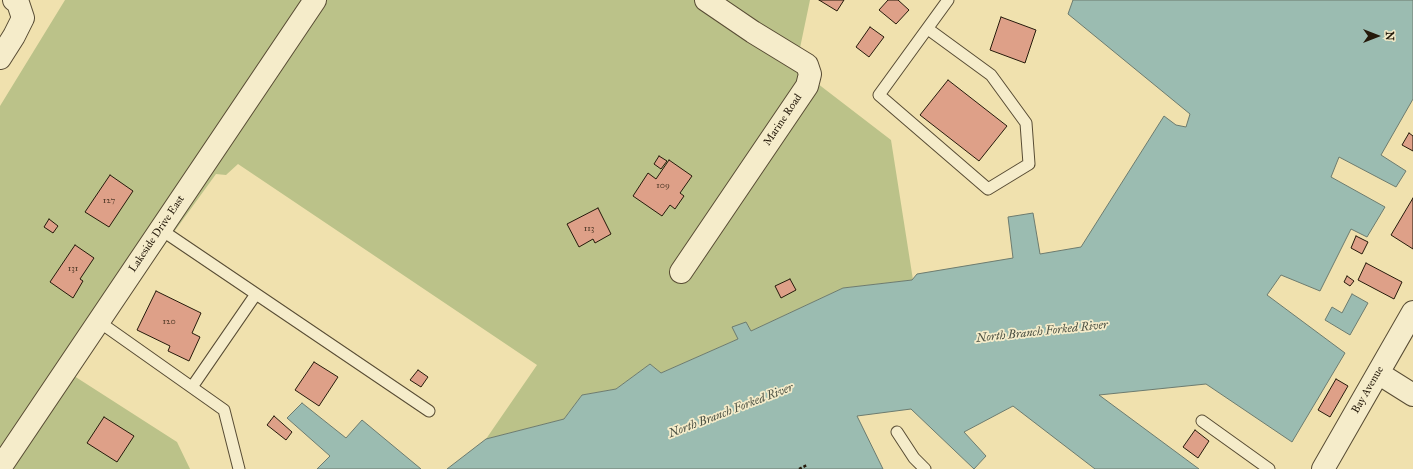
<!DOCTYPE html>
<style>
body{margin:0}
#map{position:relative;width:1413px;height:469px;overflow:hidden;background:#f0e1ae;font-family:"IM FELL Great Primer",serif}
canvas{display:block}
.north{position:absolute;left:1357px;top:16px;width:40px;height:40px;-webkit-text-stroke:3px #f5ecca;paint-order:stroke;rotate:90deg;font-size:11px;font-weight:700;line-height:16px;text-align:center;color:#251a0b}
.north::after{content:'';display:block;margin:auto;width:14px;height:18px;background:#251a0b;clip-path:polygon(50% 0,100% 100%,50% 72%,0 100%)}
</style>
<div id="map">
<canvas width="1413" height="469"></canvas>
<div class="north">N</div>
</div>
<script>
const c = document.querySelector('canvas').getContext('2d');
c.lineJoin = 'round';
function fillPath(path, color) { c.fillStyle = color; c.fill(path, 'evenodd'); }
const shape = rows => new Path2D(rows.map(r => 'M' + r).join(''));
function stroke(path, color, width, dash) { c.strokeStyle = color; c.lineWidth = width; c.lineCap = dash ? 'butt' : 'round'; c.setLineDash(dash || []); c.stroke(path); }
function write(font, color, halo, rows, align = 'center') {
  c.font = font + ' "IM FELL Great Primer",serif'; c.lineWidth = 3.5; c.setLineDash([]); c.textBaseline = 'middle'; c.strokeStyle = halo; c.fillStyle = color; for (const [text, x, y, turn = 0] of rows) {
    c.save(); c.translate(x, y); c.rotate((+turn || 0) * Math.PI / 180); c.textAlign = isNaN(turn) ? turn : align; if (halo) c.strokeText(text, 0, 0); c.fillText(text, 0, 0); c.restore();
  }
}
fillPath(shape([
 [65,0,810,0,796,67,891,140,913,280,843,288,751,331,746,322,738,339,661,373,650,364,616,389,582,395,564,419,486,439,537,365,238,164,226,175,216,174,71,374,177,442,190,469,0,469,0,106]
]), '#bbc289');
const water = shape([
 [1073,0,1413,0,1413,99,1381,155,1406,171,1396,187,1339,157,1331,177,1385,207,1367,237,1351,229,1320,291,1281,275,1267,295,1345,353,1292,442,1206,384,1099,395,1199,469,1095,469,1013,406,964,432,986,456,974,469,911,409,857,416,883,469,447,469,486,439,564,419,582,395,616,389,650,364,661,373,738,339,732,327,746,322,751,331,843,288,912,280,917,274,1013,258,1008,217,1033,213,1040,254,1081,247,1164,116,1176,125,1186,127,1190,114,1068,14,1073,0],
 [1352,294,1368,303,1350,335,1325,320,1332,307,1342,313,1352,294],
 [302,403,346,438,362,420,421,469,317,469,330,456,287,418,302,403]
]);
fillPath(water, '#9bbcb1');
stroke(water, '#6c7b6f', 1);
const building = shape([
 [819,0,844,0,837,11,819,0],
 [888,0,898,0,909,10,896,24,879,10,888,0],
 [1001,17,1036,30,1025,63,990,50,1001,17],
 [870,27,884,37,869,57,856,47,870,27],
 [948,80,1007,126,979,161,920,115,948,80],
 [1409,133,1413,136,1413,151,1402,145,1409,133],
 [659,156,667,161,661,169,654,164,659,156],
 [669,160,692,176,680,193,684,196,675,209,670,205,662,216,633,196,648,173,656,179,669,160],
 [110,175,133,191,109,227,85,212,110,175],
 [1413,198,1413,249,1391,235,1413,198],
 [598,208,611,234,595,243,593,239,579,247,567,224,598,208],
 [49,219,58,226,53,233,44,227,49,219],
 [1356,236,1368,242,1362,254,1351,248,1356,236],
 [75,245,94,258,80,279,83,281,73,298,50,282,75,245],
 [1366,263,1402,282,1394,299,1358,280,1366,263],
 [1347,276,1354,281,1350,286,1344,282,1347,276],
 [790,279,796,290,781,298,775,286,790,279],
 [156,291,201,313,192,333,200,337,189,361,168,351,170,346,137,330,156,291],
 [314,362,338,377,319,406,295,390,314,362],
 [418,370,428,377,421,387,410,380,418,370],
 [1336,379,1348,386,1330,417,1318,410,1336,379],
 [274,416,292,432,286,440,267,425,274,416],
 [104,417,134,436,117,462,87,443,104,417],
 [1195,430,1209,441,1198,458,1183,447,1195,430]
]);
fillPath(building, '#dea088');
stroke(building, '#251a0b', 1);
const lane = shape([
 [928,29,991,75,1026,123,1029,164,988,189,879,95,948,0],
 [160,229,429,411],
 [98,321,224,410,239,469],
 [192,387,256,294],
 [1202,421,1269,469],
 [897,432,914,458,925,469]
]);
const street = shape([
 [0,58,14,36,23,18,18,3,14,0],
 [681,272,807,86,810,74,807,65,753,32,706,0],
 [1378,373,1413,395],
 [0,468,315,0],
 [1323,469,1413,312]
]);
stroke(lane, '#584c34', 13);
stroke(street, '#584c34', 24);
stroke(shape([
 [799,469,807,465]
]), '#251a0b', 2.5, [3, 2]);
stroke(lane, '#f5ecca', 11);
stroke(street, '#f5ecca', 22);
write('9px', '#533c2a', null, [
 ["109",663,186],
 ["127",109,201],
 ["113",589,229],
 ["131",73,269],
 ["120",169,322]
]);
write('11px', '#251a0b', '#f5ecca', [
 ["Marine Road",783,120,-56],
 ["Lakeside Drive East",157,234,-56],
 ["Bay Avenue",1368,390,-60]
]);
write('italic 12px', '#4e5345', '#f5ecca', [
 ["North Branch Forked River",1042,332,-6],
 ["North Branch Forked River",731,411,-21]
]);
</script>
